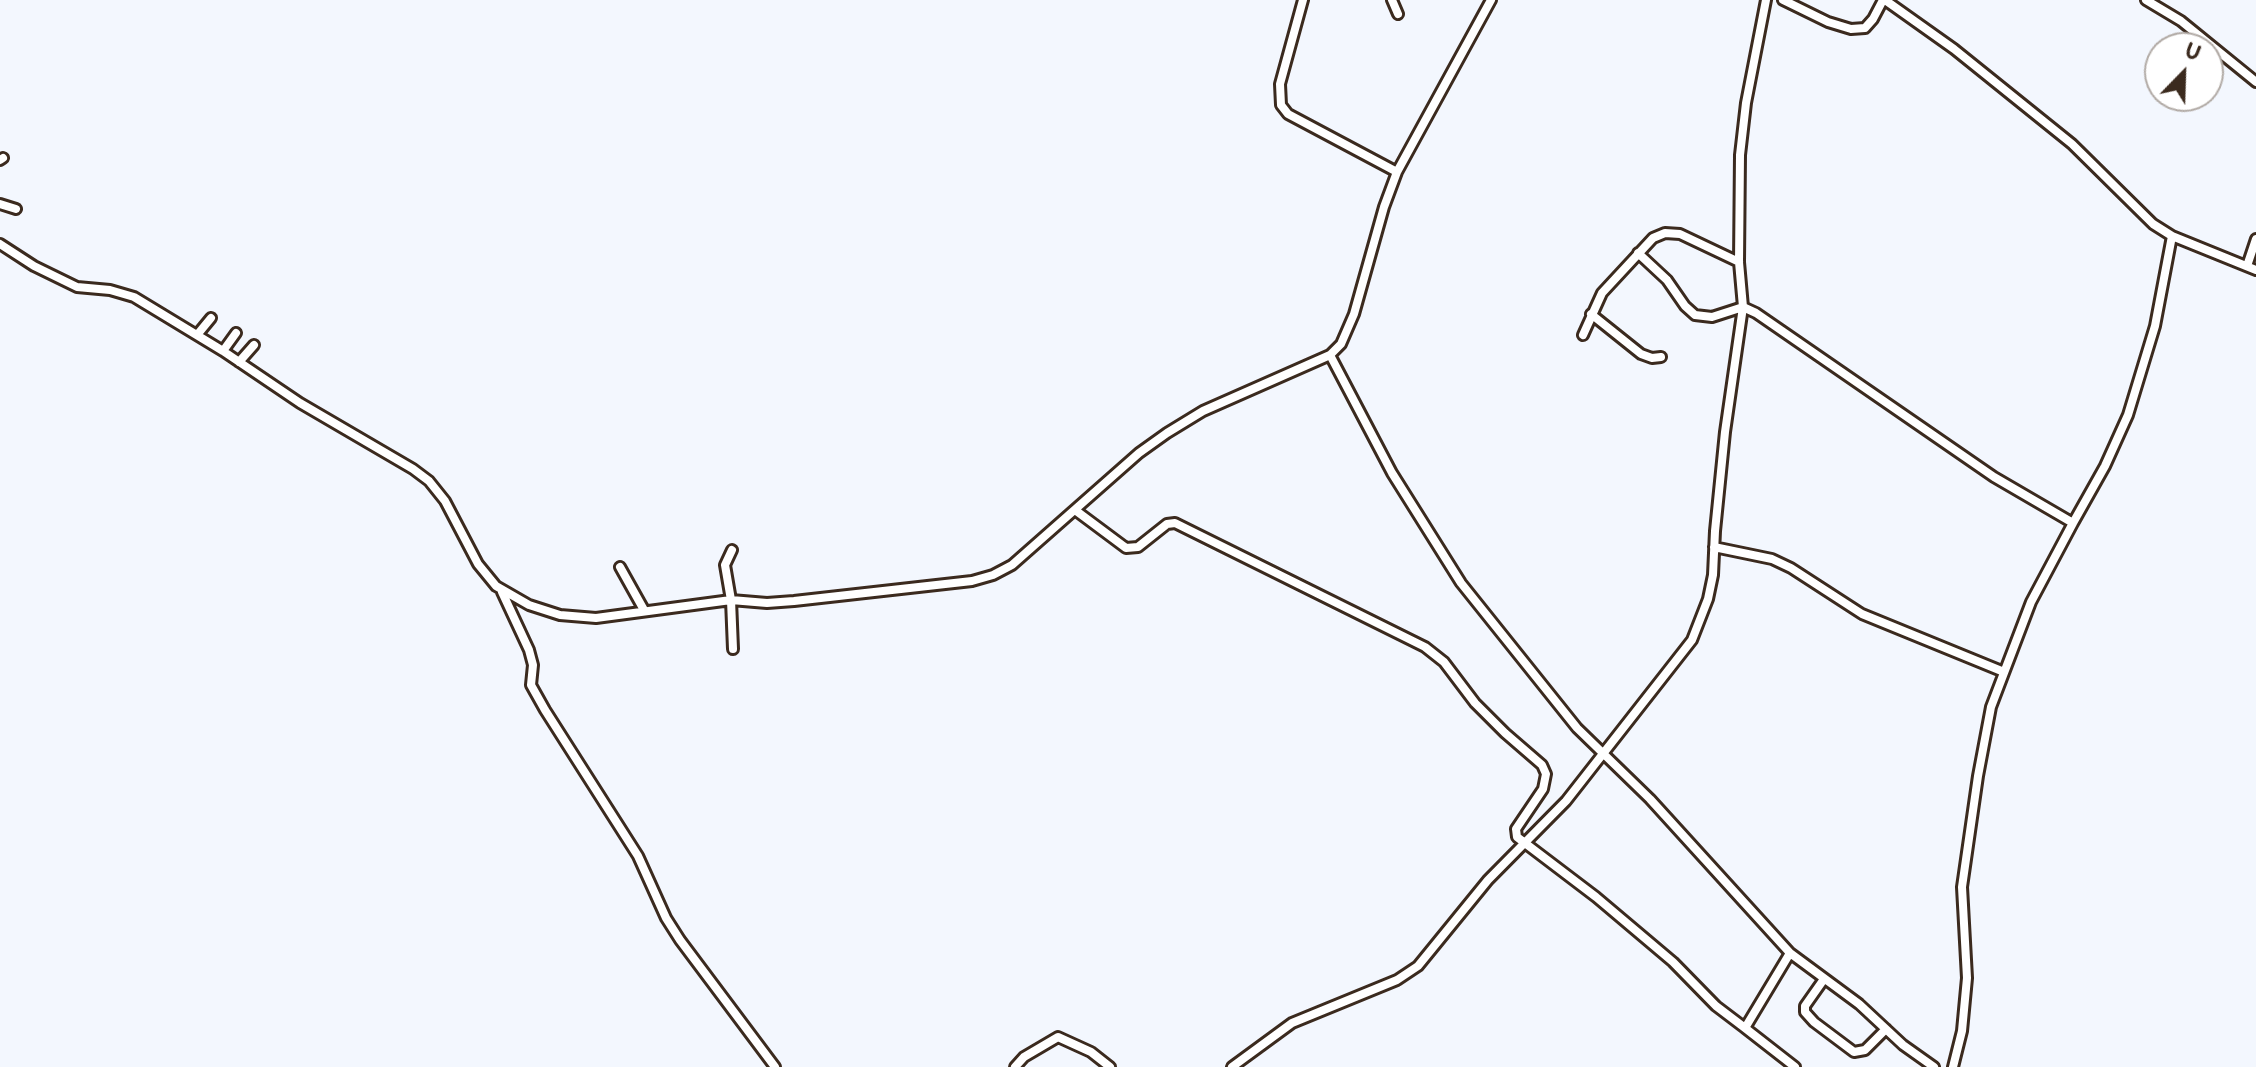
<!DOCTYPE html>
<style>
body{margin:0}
#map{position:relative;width:2256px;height:1067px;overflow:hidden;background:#f3f7fe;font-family:Itim,sans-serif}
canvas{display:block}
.north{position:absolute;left:2144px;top:32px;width:80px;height:80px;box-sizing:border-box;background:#fff;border:2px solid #b1aaa5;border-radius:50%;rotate:23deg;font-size:22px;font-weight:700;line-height:32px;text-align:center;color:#3b2a1e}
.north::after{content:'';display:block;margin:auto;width:28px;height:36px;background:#3b2a1e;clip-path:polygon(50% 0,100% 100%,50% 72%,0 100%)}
</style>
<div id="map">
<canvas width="2256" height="1067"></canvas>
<div class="north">U</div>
</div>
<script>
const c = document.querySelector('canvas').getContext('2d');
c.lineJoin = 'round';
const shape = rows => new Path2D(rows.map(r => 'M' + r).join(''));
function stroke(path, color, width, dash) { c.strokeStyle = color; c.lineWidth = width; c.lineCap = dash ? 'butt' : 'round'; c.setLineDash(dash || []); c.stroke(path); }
const minor = shape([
 [1303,0,1280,84,1281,105,1288,114,1397,172],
 [1392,0,1398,14],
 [1783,0,1828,22,1851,29,1865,28,1873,19,1883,0],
 [1885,0,1954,49,2072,144,2153,224,2172,236,2256,270],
 [2146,0,2181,21,2256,82],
 [0,160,3,158],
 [0,204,16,209],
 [0,244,34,266,77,287,110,290,134,297,223,351,300,403,413,469,429,481,445,501,478,564,496,586,529,605,560,615,596,618,731,600,767,603,794,601,972,581,993,575,1012,565,1139,453,1167,433,1203,411,1330,355,1341,344,1354,314,1384,207,1397,172,1491,0],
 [1638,253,1667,280,1685,306,1695,315,1712,317,1743,307,1756,313,1994,477,2073,523,2031,602,1991,707,1978,776,1962,887,1967,978,1962,1031,1953,1067],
 [2247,266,2256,239],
 [1591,314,1641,354,1652,358,1661,357],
 [197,335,211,318],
 [1583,335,1602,293,1653,238,1665,233,1680,234,1739,262],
 [223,351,236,333],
 [1330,355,1392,473,1461,583,1577,728,1650,799,1790,953,1859,1004,1903,1045,1934,1067],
 [239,362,254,345],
 [1075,510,1126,548,1138,547,1167,524,1175,523,1425,647,1444,662,1475,703,1505,733,1542,765,1546,774,1543,789,1516,829,1517,837,1596,897,1673,962,1716,1006,1745,1028],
 [2073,523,2105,466,2128,415,2155,326,2172,236],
 [1714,547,1772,559,1791,568,1862,614,2004,672],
 [732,550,725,565,731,600,733,649],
 [620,567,644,610],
 [502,592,529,650,533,665,531,685,545,710,638,856,666,918,680,940,775,1067],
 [1790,953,1745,1028,1795,1067],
 [1824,979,1805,1006,1805,1012,1814,1022,1854,1052,1865,1050,1886,1029],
 [1015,1067,1024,1057,1058,1037,1091,1052,1110,1067],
 [1232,1067,1292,1023,1397,980,1418,966,1488,880,1566,801,1692,640,1708,599,1713,575,1715,531,1725,432,1743,307,1739,262,1740,155,1746,103,1766,0]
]);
stroke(minor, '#3b2a1e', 14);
stroke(minor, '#fff', 8);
</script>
